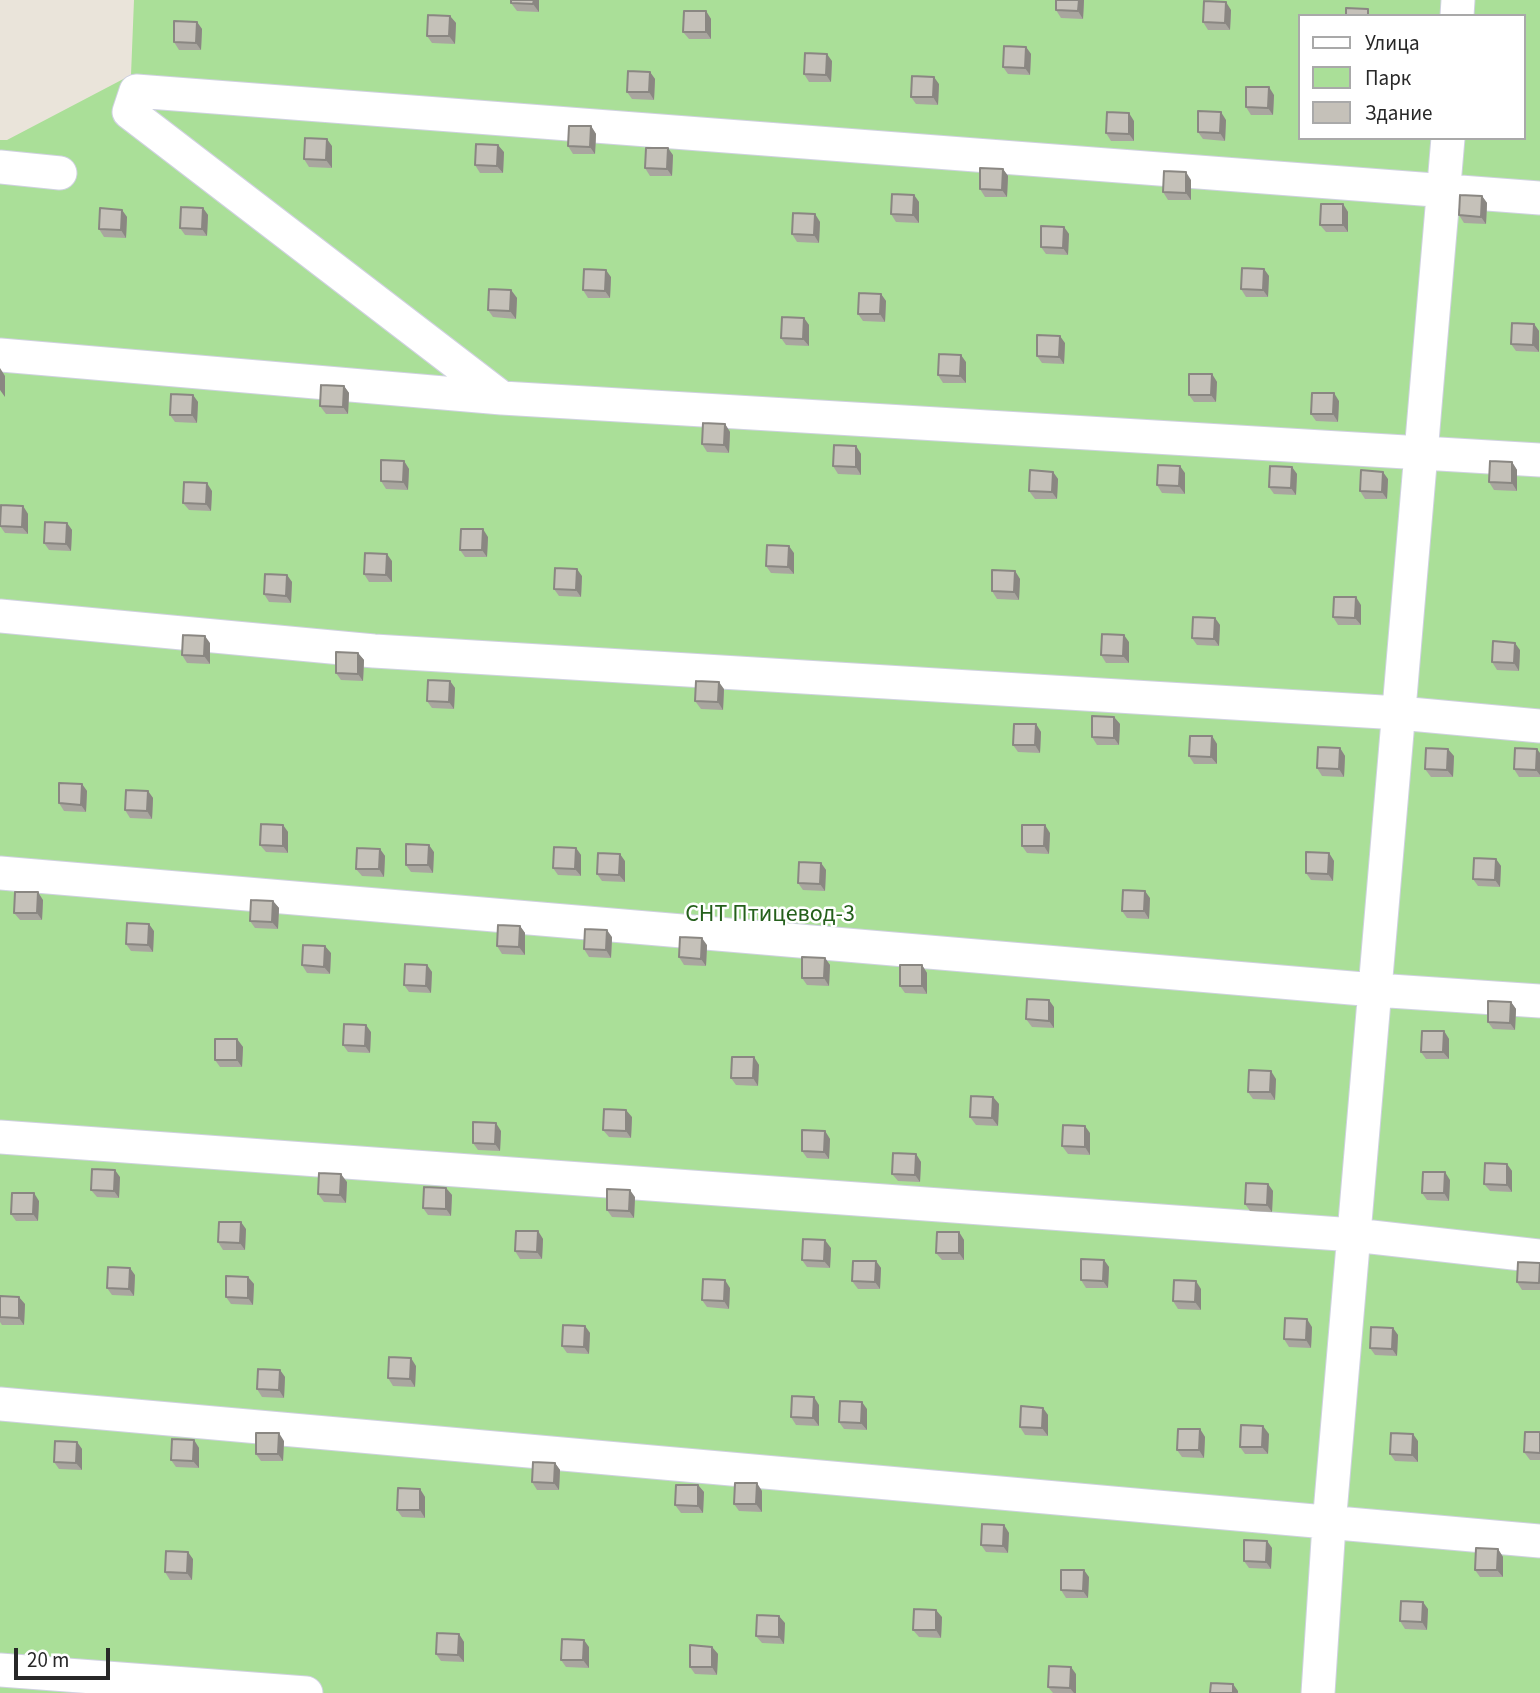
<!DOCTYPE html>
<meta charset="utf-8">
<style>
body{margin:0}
#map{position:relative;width:1540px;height:1693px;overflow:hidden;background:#eae4da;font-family:"Source Sans 3",sans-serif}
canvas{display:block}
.legend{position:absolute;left:1298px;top:14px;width:228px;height:126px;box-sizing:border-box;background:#fff;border:2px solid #a9a9a9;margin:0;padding:9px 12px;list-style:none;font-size:21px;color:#282828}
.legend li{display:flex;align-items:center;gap:14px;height:35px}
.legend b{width:35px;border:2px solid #a9a9a9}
.scale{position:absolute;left:14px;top:1648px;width:96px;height:32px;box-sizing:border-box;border:4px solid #282828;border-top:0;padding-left:9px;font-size:21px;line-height:24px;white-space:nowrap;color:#282828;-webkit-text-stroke:5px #fff;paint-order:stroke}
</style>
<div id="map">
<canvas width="1540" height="1693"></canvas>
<ul class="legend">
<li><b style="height:9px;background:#fff"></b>Улица</li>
<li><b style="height:19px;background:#aadf98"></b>Парк</li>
<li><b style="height:19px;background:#c5c1b9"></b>Здание</li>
</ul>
<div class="scale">20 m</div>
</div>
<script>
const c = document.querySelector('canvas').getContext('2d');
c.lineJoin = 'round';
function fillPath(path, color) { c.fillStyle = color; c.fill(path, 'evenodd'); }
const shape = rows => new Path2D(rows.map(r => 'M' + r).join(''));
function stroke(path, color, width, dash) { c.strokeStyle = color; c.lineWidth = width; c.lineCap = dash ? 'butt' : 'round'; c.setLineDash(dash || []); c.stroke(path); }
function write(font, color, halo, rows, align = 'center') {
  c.font = font + ' "Source Sans 3",sans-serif'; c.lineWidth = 5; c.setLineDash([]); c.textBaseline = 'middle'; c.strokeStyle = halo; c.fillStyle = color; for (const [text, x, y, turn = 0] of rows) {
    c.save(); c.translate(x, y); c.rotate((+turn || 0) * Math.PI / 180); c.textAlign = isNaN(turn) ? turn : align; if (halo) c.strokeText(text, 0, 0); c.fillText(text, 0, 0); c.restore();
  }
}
fillPath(shape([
 [134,0,1540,0,1540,1693,0,1693,0,140,7,140,131,75],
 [1300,16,1524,16,1524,138,1300,138]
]), '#aadf98');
const minor = shape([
 [1457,16,1458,0],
 [0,167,60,173],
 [0,355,502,398,1540,460],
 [502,398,129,112,136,91,1540,198],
 [0,616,374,651,1399,713,1540,726],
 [0,873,1375,990,1540,1001],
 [0,1137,1354,1235,1540,1256],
 [0,1404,1540,1541],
 [0,1670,306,1693],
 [1318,1693,1329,1525,1448,138]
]);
stroke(minor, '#cfd1e0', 35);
stroke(minor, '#fff', 33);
fillPath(shape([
 [539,0,539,12,517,11,511,3],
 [1084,0,1083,19,1061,18,1056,10],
 [1231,10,1230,30,1208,30,1203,22],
 [706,11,711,19,711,39,689,39,683,32],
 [450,16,456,23,455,44,432,43,427,36],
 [197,22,202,29,201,50,179,50,174,42],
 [1026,47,1031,54,1030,75,1008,74,1003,67],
 [832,61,831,82,809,82,804,74],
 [650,72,655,79,654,100,632,99,627,92],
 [939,84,938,105,916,104,911,97],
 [1274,95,1273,115,1251,115,1246,107],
 [1226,120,1225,141,1203,139,1198,132],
 [1134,121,1134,141,1111,141,1106,133],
 [591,126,596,134,595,154,573,154,568,146],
 [332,146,332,168,309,167,304,159],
 [504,152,503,173,480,173,475,165],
 [673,155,672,176,650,176,645,168],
 [1003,169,1008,176,1007,197,985,197,980,189],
 [1191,180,1191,200,1168,200,1163,192],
 [914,195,919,202,919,223,896,222,891,214],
 [1482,196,1487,203,1486,224,1464,223,1459,215],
 [1343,204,1348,212,1348,232,1326,232,1320,225],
 [203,208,208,215,207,236,185,235,180,228],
 [122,210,127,217,126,238,104,237,99,229],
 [815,214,820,222,819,243,797,242,792,234],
 [1064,227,1069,234,1068,255,1046,254,1041,247],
 [1264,269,1269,276,1268,297,1246,297,1241,289],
 [611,277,610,298,588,298,583,290],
 [511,290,517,298,516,319,493,317,488,310],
 [881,294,886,301,885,322,863,321,858,314],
 [804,318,809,325,809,346,786,345,781,338],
 [1534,324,1539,331,1539,352,1516,351,1511,344],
 [1065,343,1064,364,1042,363,1037,356],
 [966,362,966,383,943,383,938,375],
 [1212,374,1217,382,1216,402,1194,402,1189,395],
 [344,386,349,393,348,414,326,414,320,406],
 [193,395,198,402,197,423,175,422,170,415],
 [1339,401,1338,422,1316,421,1311,414],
 [725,424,730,432,729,453,707,452,702,444],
 [856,446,861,454,861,475,838,474,833,466],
 [404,461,409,469,408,490,386,489,381,481],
 [1512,462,1517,470,1517,491,1494,490,1489,482],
 [1292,467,1297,474,1296,495,1274,494,1269,487],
 [1053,472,1058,479,1057,499,1035,499,1029,491],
 [1185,473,1185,494,1162,493,1157,485],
 [1388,479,1387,499,1365,499,1360,491],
 [212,491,211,511,189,510,183,503],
 [23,506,28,514,28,534,5,533,0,526],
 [67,523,72,530,71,551,49,550,44,543],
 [488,537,487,557,465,557,460,550],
 [794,553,794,574,771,573,766,566],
 [392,561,392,582,369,582,364,574],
 [1015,571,1020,579,1019,600,997,599,992,591],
 [287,575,292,582,291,603,269,602,264,594],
 [582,576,581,597,559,596,554,589],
 [1361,605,1361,625,1338,625,1333,617],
 [1215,618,1220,625,1219,646,1197,645,1192,638],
 [1129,642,1129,663,1106,663,1101,655],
 [210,643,210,664,187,663,182,655],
 [1520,650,1519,671,1497,670,1492,662],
 [358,653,364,660,363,681,341,680,336,673],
 [450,681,455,688,454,709,432,708,427,701],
 [724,689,723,710,701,709,695,701],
 [1114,717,1120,724,1119,745,1097,745,1092,737],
 [1036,724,1041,732,1040,753,1018,752,1013,745],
 [1212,736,1217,744,1217,764,1194,764,1189,756],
 [1340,748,1345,756,1344,777,1322,776,1317,768],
 [1540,753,1540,777,1519,777,1514,769],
 [1454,756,1453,777,1431,777,1425,769],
 [82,784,87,791,86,812,64,811,59,803],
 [148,791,153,798,152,819,130,818,125,810],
 [283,825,288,832,288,853,266,852,260,845],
 [1050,833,1049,854,1027,853,1022,846],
 [576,848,581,855,581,876,558,875,553,868],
 [380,849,385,856,384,877,362,876,356,869],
 [434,852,433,873,411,872,406,865],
 [1329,853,1334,861,1333,881,1311,880,1306,873],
 [1496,859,1501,866,1500,887,1478,886,1473,879],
 [625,861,625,882,602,881,597,874],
 [821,863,826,870,825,891,803,890,798,883],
 [1150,898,1149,919,1127,918,1122,911],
 [43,900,42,920,20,920,14,913],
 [273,901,279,908,278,929,255,928,250,921],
 [520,926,525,933,525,955,502,954,497,946],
 [154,931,153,952,131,951,126,944],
 [612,937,611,958,589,957,584,949],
 [707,945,706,966,684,965,679,957],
 [331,953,330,974,307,973,302,965],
 [825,958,830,965,829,986,807,985,802,978],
 [427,965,432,972,431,993,409,992,404,985],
 [922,965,927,973,927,994,905,993,900,986],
 [1511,1002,1516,1009,1515,1030,1493,1029,1488,1022],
 [1054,1007,1054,1028,1032,1027,1026,1019],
 [1444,1031,1449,1039,1449,1059,1426,1059,1421,1052],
 [371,1032,370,1053,348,1052,343,1045],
 [237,1039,243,1047,242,1067,220,1067,215,1060],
 [754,1057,759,1065,758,1086,736,1085,731,1078],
 [1276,1079,1275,1100,1253,1099,1248,1092],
 [993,1097,999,1104,998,1126,976,1125,970,1117],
 [632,1117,631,1138,609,1137,603,1130],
 [501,1131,500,1151,478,1150,473,1143],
 [825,1131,830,1139,829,1159,807,1158,802,1151],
 [1090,1133,1090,1155,1068,1154,1062,1146],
 [916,1154,921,1162,920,1182,898,1181,892,1174],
 [1507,1164,1512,1171,1512,1192,1490,1191,1484,1184],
 [120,1177,119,1198,97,1197,91,1190],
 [1450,1180,1449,1201,1427,1200,1422,1193],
 [347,1182,346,1203,324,1202,318,1194],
 [1268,1184,1273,1191,1272,1212,1250,1211,1245,1204],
 [446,1188,452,1195,451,1216,428,1215,423,1208],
 [635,1197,634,1218,612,1217,607,1210],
 [39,1201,38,1221,16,1221,11,1214],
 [246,1229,245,1250,223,1250,218,1242],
 [538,1231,543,1239,542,1259,520,1259,515,1251],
 [959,1232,964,1240,964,1260,942,1260,936,1253],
 [831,1248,830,1268,807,1267,802,1260],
 [1104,1260,1109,1267,1108,1288,1086,1288,1081,1280],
 [876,1261,881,1268,880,1289,858,1289,852,1281],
 [1540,1266,1540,1290,1522,1290,1517,1282],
 [135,1275,134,1296,112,1295,107,1288],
 [248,1277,254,1284,253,1305,231,1304,226,1297],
 [730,1288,729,1309,707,1307,702,1300],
 [1201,1289,1201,1310,1178,1309,1173,1301],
 [0,1296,25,1304,24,1325,2,1325,0,1322],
 [585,1326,590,1333,589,1354,567,1353,562,1346],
 [1312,1327,1311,1348,1289,1347,1284,1339],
 [1393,1328,1398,1335,1397,1356,1375,1355,1370,1348],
 [416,1366,415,1387,393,1386,388,1378],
 [280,1370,285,1377,284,1398,262,1397,257,1389],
 [819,1405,819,1426,796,1425,791,1417],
 [1043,1408,1048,1415,1048,1436,1025,1435,1020,1427],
 [867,1409,867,1430,844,1429,839,1422],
 [1200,1429,1205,1437,1204,1458,1182,1457,1177,1450],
 [1540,1432,1540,1460,1530,1460,1524,1452],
 [1269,1434,1268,1454,1245,1454,1240,1447],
 [194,1440,199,1448,199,1468,176,1467,171,1460],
 [284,1441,283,1461,261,1461,256,1454],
 [1418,1441,1418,1462,1395,1461,1390,1454],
 [77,1442,82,1449,82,1470,59,1469,54,1462],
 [555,1463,560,1470,559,1490,537,1490,532,1482],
 [698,1485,704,1492,703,1513,681,1513,675,1505],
 [420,1489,425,1497,425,1518,402,1517,397,1510],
 [762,1491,762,1512,739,1511,734,1504],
 [1004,1525,1009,1533,1008,1553,986,1552,981,1545],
 [1267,1541,1272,1548,1271,1569,1249,1568,1244,1561],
 [1498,1549,1503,1557,1503,1577,1480,1577,1475,1570],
 [193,1559,192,1580,170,1580,165,1572],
 [1089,1577,1088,1598,1066,1598,1061,1590],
 [1428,1609,1427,1630,1405,1629,1400,1621],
 [942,1617,941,1638,919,1637,913,1630],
 [785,1623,784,1644,762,1643,756,1636],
 [459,1634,464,1642,464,1662,441,1661,436,1654],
 [589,1647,589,1668,566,1667,561,1660],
 [712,1647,718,1654,717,1675,695,1674,690,1667],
 [1076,1674,1076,1693,1053,1693,1048,1687]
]), '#a9a69f');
fillPath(shape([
 [534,0,539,0,539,12,533,4],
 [1079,0,1084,0,1083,19,1078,11],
 [1226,2,1231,10,1230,30,1225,23],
 [706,11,711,19,711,39,706,32],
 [450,16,456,23,455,44,449,36],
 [197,22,202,29,201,50,196,43],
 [1026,47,1031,54,1030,75,1025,68],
 [827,54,832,61,831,82,826,75],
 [650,72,655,79,654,100,649,92],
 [934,77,939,84,938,105,933,97],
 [1269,87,1274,95,1273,115,1268,108],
 [1221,112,1226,120,1225,141,1220,133],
 [1129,113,1134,121,1134,141,1129,134],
 [591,126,596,134,595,154,590,147],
 [327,139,332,146,332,168,326,160],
 [498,145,504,152,503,173,497,166],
 [668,148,673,155,672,176,667,169],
 [1003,169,1008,176,1007,197,1002,190],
 [1186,172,1191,180,1191,200,1186,193],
 [914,195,919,202,919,223,913,215],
 [1482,196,1487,203,1486,224,1481,217],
 [1343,204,1348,212,1348,232,1343,225],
 [203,208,208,215,207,236,202,229],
 [122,210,127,217,126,238,121,230],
 [815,214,820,222,819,243,814,235],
 [1064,227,1069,234,1068,255,1063,248],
 [1264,269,1269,276,1268,297,1263,290],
 [606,270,611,277,610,298,605,291],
 [511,290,517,298,516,319,510,311],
 [881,294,886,301,885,322,880,314],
 [804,318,809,325,809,346,803,339],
 [1534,324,1539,331,1539,352,1533,345],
 [1060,336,1065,343,1064,364,1059,357],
 [961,355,966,362,966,383,960,376],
 [0,368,5,376,5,397,0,390],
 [1212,374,1217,382,1216,402,1211,395],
 [344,386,349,393,348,414,343,407],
 [1334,393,1339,401,1338,422,1333,414],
 [193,395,198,402,197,423,192,415],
 [725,424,730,432,729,453,724,445],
 [856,446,861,454,861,475,856,467],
 [404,461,409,469,408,490,403,482],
 [1512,462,1517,470,1517,491,1512,483],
 [1180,466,1185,473,1185,494,1179,486],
 [1292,467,1297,474,1296,495,1291,488],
 [1053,472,1058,479,1057,499,1052,492],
 [1383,472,1388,479,1387,499,1382,492],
 [207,483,212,491,211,511,206,504],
 [23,506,28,514,28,534,22,527],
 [67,523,72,530,71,551,66,544],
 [483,529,488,537,487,557,482,550],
 [789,546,794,553,794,574,788,567],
 [387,554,392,561,392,582,386,575],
 [577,569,582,576,581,597,576,590],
 [1015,571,1020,579,1019,600,1014,592],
 [287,575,292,582,291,603,286,596],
 [1356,597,1361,605,1361,625,1355,618],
 [1215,618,1220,625,1219,646,1214,639],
 [1124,635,1129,642,1129,663,1123,656],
 [205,636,210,643,210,664,204,656],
 [1515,643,1520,650,1519,671,1514,663],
 [358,653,364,660,363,681,358,674],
 [450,681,455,688,454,709,449,702],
 [719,682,724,689,723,710,718,702],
 [1114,717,1120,724,1119,745,1114,738],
 [1036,724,1041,732,1040,753,1035,745],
 [1212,736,1217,744,1217,764,1211,757],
 [1340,748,1345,756,1344,777,1339,769],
 [1448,749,1454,756,1453,777,1447,770],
 [1537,749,1540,753,1540,775,1536,770],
 [82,784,87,791,86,812,81,805],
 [148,791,153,798,152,819,147,811],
 [283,825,288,832,288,853,283,846],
 [1045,825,1050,833,1049,854,1044,846],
 [429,845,434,852,433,873,428,865],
 [576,848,581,855,581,876,575,869],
 [380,849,385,856,384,877,379,869],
 [1329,853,1334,861,1333,881,1328,874],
 [620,854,625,861,625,882,619,875],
 [1496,859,1501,866,1500,887,1495,880],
 [821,863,826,870,825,891,820,884],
 [1145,891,1150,898,1149,919,1144,911],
 [38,892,43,900,42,920,37,913],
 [273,901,279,908,278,929,272,922],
 [149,924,154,931,153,952,148,945],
 [520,926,525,933,525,955,519,947],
 [607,930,612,937,611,958,606,950],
 [702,938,707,945,706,966,701,959],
 [325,946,331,953,330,974,324,967],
 [825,958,830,965,829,986,824,978],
 [427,965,432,972,431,993,426,986],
 [922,965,927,973,927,994,922,986],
 [1049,1000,1054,1007,1054,1028,1049,1021],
 [1511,1002,1516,1009,1515,1030,1510,1023],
 [366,1025,371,1032,370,1053,365,1046],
 [1444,1031,1449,1039,1449,1059,1443,1052],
 [237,1039,243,1047,242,1067,237,1060],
 [754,1057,759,1065,758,1086,753,1078],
 [1271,1071,1276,1079,1275,1100,1270,1092],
 [993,1097,999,1104,998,1126,992,1118],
 [626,1110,632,1117,631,1138,626,1131],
 [496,1123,501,1131,500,1151,495,1144],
 [1085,1126,1090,1133,1090,1155,1085,1147],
 [825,1131,830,1139,829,1159,824,1152],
 [916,1154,921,1162,920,1182,915,1175],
 [1507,1164,1512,1171,1512,1192,1507,1185],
 [115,1170,120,1177,119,1198,114,1191],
 [1445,1172,1450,1180,1449,1201,1444,1193],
 [341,1174,347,1182,346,1203,340,1195],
 [1268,1184,1273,1191,1272,1212,1267,1205],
 [446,1188,452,1195,451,1216,446,1209],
 [630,1190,635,1197,634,1218,629,1211],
 [34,1193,39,1201,38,1221,33,1214],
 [241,1222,246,1229,245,1250,240,1243],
 [538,1231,543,1239,542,1259,537,1252],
 [959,1232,964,1240,964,1260,959,1253],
 [825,1240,831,1248,830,1268,824,1261],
 [1104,1260,1109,1267,1108,1288,1103,1281],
 [876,1261,881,1268,880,1289,875,1282],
 [130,1268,135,1275,134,1296,129,1289],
 [248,1277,254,1284,253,1305,248,1298],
 [725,1280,730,1288,729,1309,724,1301],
 [1196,1281,1201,1289,1201,1310,1195,1302],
 [19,1297,25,1304,24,1325,19,1318],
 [1307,1319,1312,1327,1311,1348,1306,1340],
 [585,1326,590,1333,589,1354,584,1347],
 [1393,1328,1398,1335,1397,1356,1392,1349],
 [411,1358,416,1366,415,1387,410,1379],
 [280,1370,285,1377,284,1398,279,1390],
 [814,1397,819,1405,819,1426,813,1418],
 [862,1402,867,1409,867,1430,861,1423],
 [1043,1408,1048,1415,1048,1436,1042,1428],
 [1263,1426,1269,1434,1268,1454,1262,1447],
 [1200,1429,1205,1437,1204,1458,1199,1450],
 [279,1433,284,1441,283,1461,278,1454],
 [1413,1434,1418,1441,1418,1462,1412,1455],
 [194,1440,199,1448,199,1468,193,1461],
 [77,1442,82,1449,82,1470,76,1463],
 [555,1463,560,1470,559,1490,554,1483],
 [757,1483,762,1491,762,1512,756,1504],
 [698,1485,704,1492,703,1513,698,1506],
 [420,1489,425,1497,425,1518,420,1510],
 [1004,1525,1009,1533,1008,1553,1003,1546],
 [1267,1541,1272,1548,1271,1569,1266,1562],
 [1498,1549,1503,1557,1503,1577,1497,1570],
 [188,1552,193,1559,192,1580,187,1573],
 [1084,1570,1089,1577,1088,1598,1083,1591],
 [1423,1602,1428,1609,1427,1630,1422,1622],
 [936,1610,942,1617,941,1638,936,1630],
 [779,1616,785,1623,784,1644,779,1637],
 [459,1634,464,1642,464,1662,458,1655],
 [584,1640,589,1647,589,1668,583,1660],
 [712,1647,718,1654,717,1675,712,1667],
 [1071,1667,1076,1674,1076,1693,1074,1693,1070,1688],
 [1233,1684,1238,1691,1238,1693,1233,1693]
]), '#8a8782');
const building = shape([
 [511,0,534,0,533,4,511,3,511,0],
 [1056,0,1079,0,1078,11,1056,10,1056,0],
 [1204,1,1226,2,1225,23,1203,22,1204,1],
 [1346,8,1368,9,1368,16,1346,16,1346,8],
 [684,11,706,11,706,32,683,32,684,11],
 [428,15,450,16,449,36,427,36,428,15],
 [174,21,197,22,196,43,174,42,174,21],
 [1004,46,1026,47,1025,68,1003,67,1004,46],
 [805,53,827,54,826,75,804,74,805,53],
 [628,71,650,72,649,92,627,92,628,71],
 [912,76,934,77,933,97,911,97,912,76],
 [1246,87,1269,87,1268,108,1246,107,1246,87],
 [1198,111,1221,112,1220,133,1198,132,1198,111],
 [1107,112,1129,113,1129,134,1106,133,1107,112],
 [569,126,591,126,590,147,568,146,569,126],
 [305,138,327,139,326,160,304,159,305,138],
 [476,144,498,145,497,166,475,165,476,144],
 [646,148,668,148,667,169,645,168,646,148],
 [980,168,1003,169,1002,190,980,189,980,168],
 [1164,171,1186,172,1186,193,1163,192,1164,171],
 [892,194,914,195,913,215,891,214,892,194],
 [1460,195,1482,196,1481,217,1459,215,1460,195],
 [1321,204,1343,204,1343,225,1320,225,1321,204],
 [181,207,203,208,202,229,180,228,181,207],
 [100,208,122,210,121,230,99,229,100,208],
 [793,213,815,214,814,235,792,234,793,213],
 [1041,226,1064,227,1063,248,1041,247,1041,226],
 [1242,268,1264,269,1263,290,1241,289,1242,268],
 [584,269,606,270,605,291,583,290,584,269],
 [489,289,511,290,510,311,488,310,489,289],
 [859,293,881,294,880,314,858,314,859,293],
 [782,317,804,318,803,339,781,338,782,317],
 [1512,323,1534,324,1533,345,1511,344,1512,323],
 [1037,335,1060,336,1059,357,1037,356,1037,335],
 [939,354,961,355,960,376,938,375,939,354],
 [1189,374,1212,374,1211,395,1189,395,1189,374],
 [321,385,344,386,343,407,320,406,321,385],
 [1312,393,1334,393,1333,414,1311,414,1312,393],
 [171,394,193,395,192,415,170,415,171,394],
 [703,423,725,424,724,445,702,444,703,423],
 [834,445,856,446,856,467,833,466,834,445],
 [381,460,404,461,403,482,381,481,381,460],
 [1490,461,1512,462,1512,483,1489,482,1490,461],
 [1158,465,1180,466,1179,486,1157,485,1158,465],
 [1270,466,1292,467,1291,488,1269,487,1270,466],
 [1030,470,1053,472,1052,492,1029,491,1030,470],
 [1361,470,1383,472,1382,492,1360,491,1361,470],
 [184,482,207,483,206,504,183,503,184,482],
 [1,505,23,506,22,527,0,526,1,505],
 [45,522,67,523,66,544,44,543,45,522],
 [461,529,483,529,482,550,460,550,461,529],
 [767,545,789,546,788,567,766,566,767,545],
 [365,553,387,554,386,575,364,574,365,553],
 [555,568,577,569,576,590,554,589,555,568],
 [992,570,1015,571,1014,592,992,591,992,570],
 [265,574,287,575,286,596,264,594,265,574],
 [1334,597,1356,597,1355,618,1333,617,1334,597],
 [1193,617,1215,618,1214,639,1192,638,1193,617],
 [1102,634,1124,635,1123,656,1101,655,1102,634],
 [183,635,205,636,204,656,182,655,183,635],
 [1493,641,1515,643,1514,663,1492,662,1493,641],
 [336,652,358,653,358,674,336,673,336,652],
 [428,680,450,681,449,702,427,701,428,680],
 [696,681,719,682,718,702,695,701,696,681],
 [1092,716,1114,717,1114,738,1092,737,1092,716],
 [1014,724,1036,724,1035,745,1013,745,1014,724],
 [1190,736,1212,736,1211,757,1189,756,1190,736],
 [1318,747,1340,748,1339,769,1317,768,1318,747],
 [1426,748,1448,749,1447,770,1425,769,1426,748],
 [1515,748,1537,749,1536,770,1514,769,1515,748],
 [59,783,82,784,81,805,59,803,59,783],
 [126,790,148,791,147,811,125,810,126,790],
 [261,824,283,825,283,846,260,845,261,824],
 [1022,825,1045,825,1044,846,1022,846,1022,825],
 [406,844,429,845,428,865,406,865,406,844],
 [554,847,576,848,575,869,553,868,554,847],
 [357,848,380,849,379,869,356,869,357,848],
 [1306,852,1329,853,1328,874,1306,873,1306,852],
 [598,853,620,854,619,875,597,874,598,853],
 [1474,858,1496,859,1495,880,1473,879,1474,858],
 [799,862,821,863,820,884,798,883,799,862],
 [1123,890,1145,891,1144,911,1122,911,1123,890],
 [15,892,38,892,37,913,14,913,15,892],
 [251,900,273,901,272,922,250,921,251,900],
 [127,923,149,924,148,945,126,944,127,923],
 [498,925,520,926,519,947,497,946,498,925],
 [585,929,607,930,606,950,584,949,585,929],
 [680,937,702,938,701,959,679,957,680,937],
 [303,945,325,946,324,967,302,965,303,945],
 [802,957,825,958,824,978,802,978,802,957],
 [405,964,427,965,426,986,404,985,405,964],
 [900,965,922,965,922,986,900,986,900,965],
 [1027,999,1049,1000,1049,1021,1026,1019,1027,999],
 [1488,1001,1511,1002,1510,1023,1488,1022,1488,1001],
 [344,1024,366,1025,365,1046,343,1045,344,1024],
 [1422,1031,1444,1031,1443,1052,1421,1052,1422,1031],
 [215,1039,237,1039,237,1060,215,1060,215,1039],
 [732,1057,754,1057,753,1078,731,1078,732,1057],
 [1249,1070,1271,1071,1270,1092,1248,1092,1249,1070],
 [971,1096,993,1097,992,1118,970,1117,971,1096],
 [604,1109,626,1110,626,1131,603,1130,604,1109],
 [473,1122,496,1123,495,1144,473,1143,473,1122],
 [1063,1125,1085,1126,1085,1147,1062,1146,1063,1125],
 [802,1130,825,1131,824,1152,802,1151,802,1130],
 [893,1153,916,1154,915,1175,892,1174,893,1153],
 [1485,1163,1507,1164,1507,1185,1484,1184,1485,1163],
 [92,1169,115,1170,114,1191,91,1190,92,1169],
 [1423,1172,1445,1172,1444,1193,1422,1193,1423,1172],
 [319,1173,341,1174,340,1195,318,1194,319,1173],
 [1246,1183,1268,1184,1267,1205,1245,1204,1246,1183],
 [424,1187,446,1188,446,1209,423,1208,424,1187],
 [607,1189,630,1190,629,1211,607,1210,607,1189],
 [12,1193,34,1193,33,1214,11,1214,12,1193],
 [219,1222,241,1222,240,1243,218,1242,219,1222],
 [516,1231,538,1231,537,1252,515,1251,516,1231],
 [937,1232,959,1232,959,1253,936,1253,937,1232],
 [803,1239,825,1240,824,1261,802,1260,803,1239],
 [1081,1259,1104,1260,1103,1281,1081,1280,1081,1259],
 [853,1261,876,1261,875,1282,852,1281,853,1261],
 [1518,1262,1540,1263,1539,1283,1517,1282,1518,1262],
 [108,1267,130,1268,129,1289,107,1288,108,1267],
 [226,1276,248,1277,248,1298,226,1297,226,1276],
 [703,1279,725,1280,724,1301,702,1300,703,1279],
 [1174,1280,1196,1281,1195,1302,1173,1301,1174,1280],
 [0,1296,19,1297,19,1318,0,1317,0,1296],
 [1285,1318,1307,1319,1306,1340,1284,1339,1285,1318],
 [563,1325,585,1326,584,1347,562,1346,563,1325],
 [1371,1327,1393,1328,1392,1349,1370,1348,1371,1327],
 [389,1357,411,1358,410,1379,388,1378,389,1357],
 [258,1369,280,1370,279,1390,257,1389,258,1369],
 [792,1396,814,1397,813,1418,791,1417,792,1396],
 [840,1401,862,1402,861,1423,839,1422,840,1401],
 [1021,1406,1043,1408,1042,1428,1020,1427,1021,1406],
 [1241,1425,1263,1426,1262,1447,1240,1447,1241,1425],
 [1178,1429,1200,1429,1199,1450,1177,1450,1178,1429],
 [1525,1432,1540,1432,1540,1453,1524,1452,1525,1432],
 [256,1433,279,1433,278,1454,256,1454,256,1433],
 [1391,1433,1413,1434,1412,1455,1390,1454,1391,1433],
 [172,1439,194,1440,193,1461,171,1460,172,1439],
 [55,1441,77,1442,76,1463,54,1462,55,1441],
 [533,1462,555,1463,554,1483,532,1482,533,1462],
 [735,1483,757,1483,756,1504,734,1504,735,1483],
 [676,1485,698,1485,698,1506,675,1505,676,1485],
 [398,1488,420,1489,420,1510,397,1510,398,1488],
 [982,1524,1004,1525,1003,1546,981,1545,982,1524],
 [1244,1540,1267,1541,1266,1562,1244,1561,1244,1540],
 [1476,1548,1498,1549,1497,1570,1475,1570,1476,1548],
 [166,1551,188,1552,187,1573,165,1572,166,1551],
 [1061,1570,1084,1570,1083,1591,1061,1590,1061,1570],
 [1401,1601,1423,1602,1422,1622,1400,1621,1401,1601],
 [914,1609,936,1610,936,1630,913,1630,914,1609],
 [757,1615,779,1616,779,1637,756,1636,757,1615],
 [437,1633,459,1634,458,1655,436,1654,437,1633],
 [562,1639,584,1640,583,1660,561,1660,562,1639],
 [690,1645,712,1647,712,1667,690,1667,690,1645],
 [1049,1666,1071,1667,1070,1688,1048,1687,1049,1666],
 [1211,1683,1233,1684,1233,1693,1210,1693,1211,1683]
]);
fillPath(building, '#c5c1b9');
stroke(building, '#8a8782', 2);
write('24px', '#25601c', '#fff', [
 ["СНТ Птицевод-3",770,916]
]);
</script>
